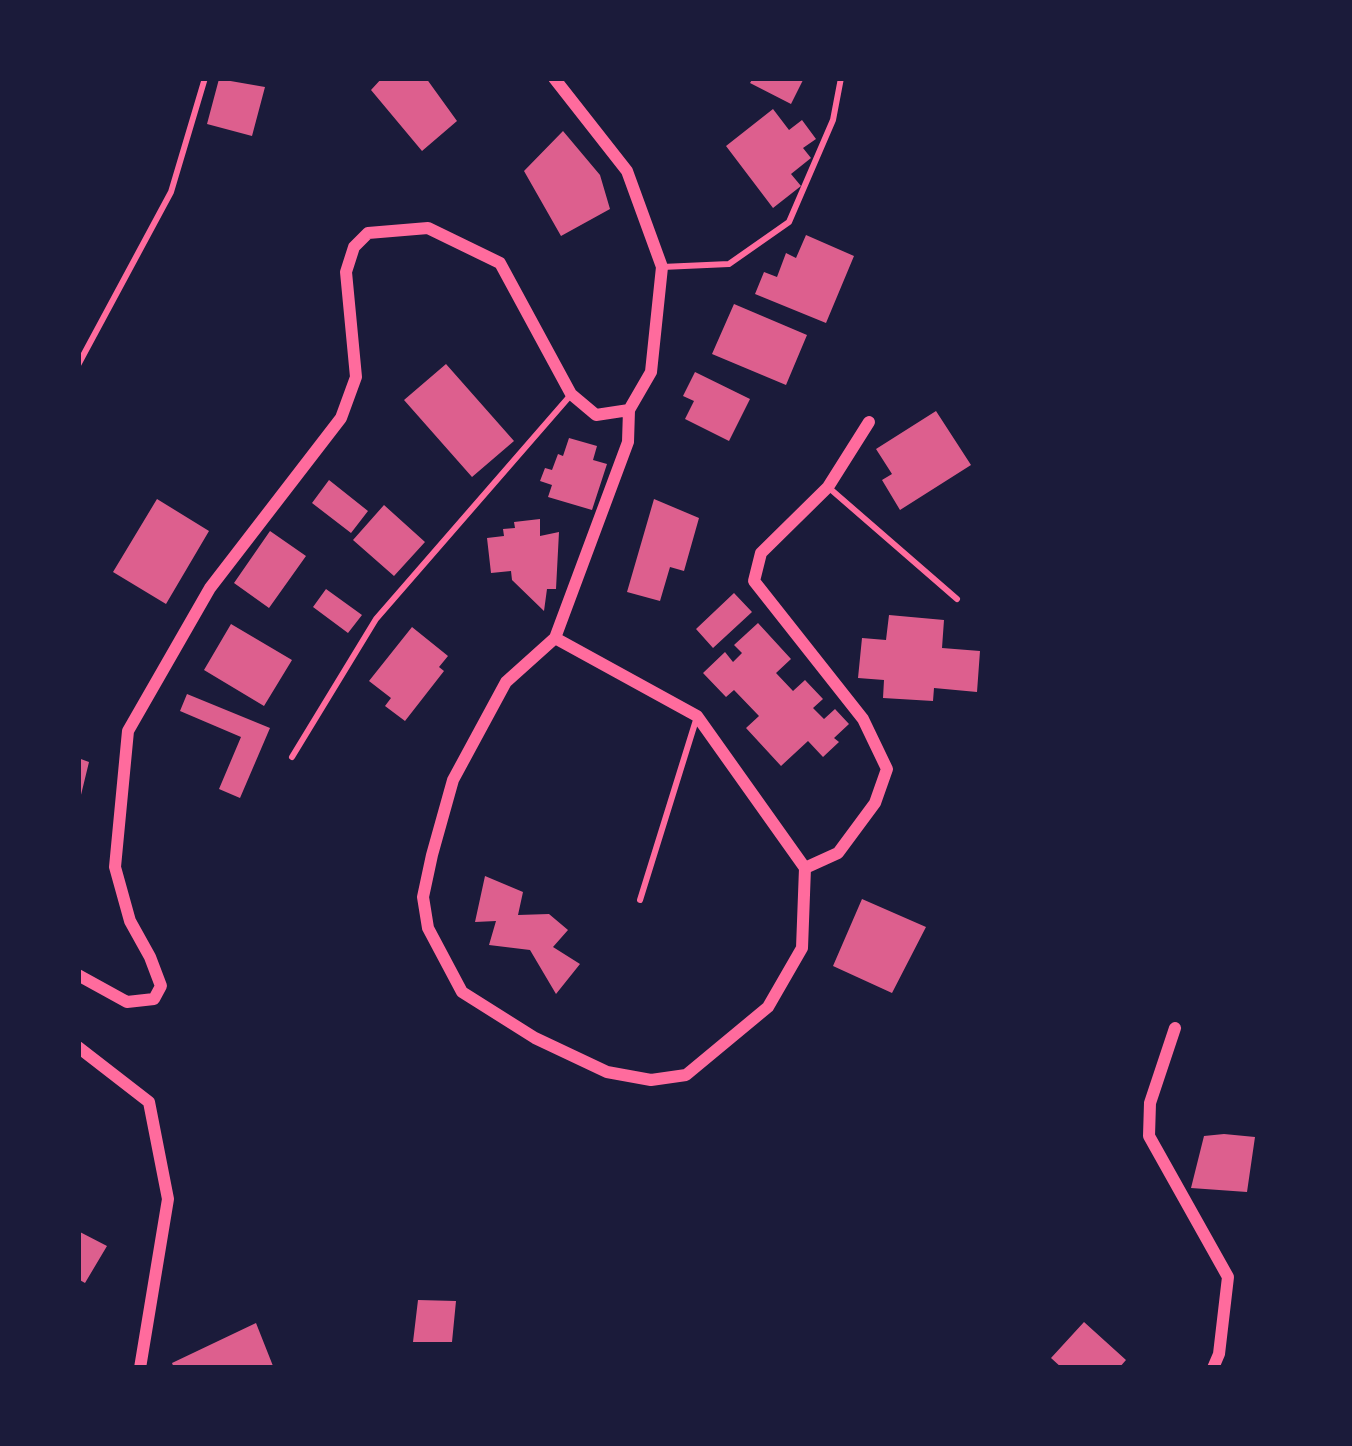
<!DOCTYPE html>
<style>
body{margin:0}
#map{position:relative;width:1352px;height:1446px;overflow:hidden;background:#1b1b3a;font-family:"Sofia Sans Condensed",sans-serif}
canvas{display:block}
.frame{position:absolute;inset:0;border:81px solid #1b1b3a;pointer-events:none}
</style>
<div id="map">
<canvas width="1352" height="1446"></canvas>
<div class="frame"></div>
</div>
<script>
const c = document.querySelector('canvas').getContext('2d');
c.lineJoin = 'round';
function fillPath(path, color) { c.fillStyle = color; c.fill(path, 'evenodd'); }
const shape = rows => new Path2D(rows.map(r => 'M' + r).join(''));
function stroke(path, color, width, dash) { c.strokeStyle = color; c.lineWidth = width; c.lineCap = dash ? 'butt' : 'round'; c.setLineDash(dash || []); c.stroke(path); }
fillPath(shape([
 [382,78,426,78,457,121,422,151,371,90],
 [753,78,804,78,791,104,750,83],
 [219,79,265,87,252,136,207,124],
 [773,109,789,130,802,120,816,139,803,148,811,158,791,174,801,186,773,208,726,146],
 [563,131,600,175,610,209,561,236,524,171],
 [806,235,854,256,826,323,755,294,764,272,777,277,786,253,796,258],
 [734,304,807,335,786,385,712,354],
 [446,364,514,441,472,477,404,400],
 [695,372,750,399,729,441,685,419,694,401,683,396],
 [936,411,971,465,900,510,882,480,892,474,876,449],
 [569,438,597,446,593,460,607,464,592,510,548,497,552,485,540,481,545,468,552,470,558,454,563,456],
 [329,480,368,511,351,533,312,503],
 [157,499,209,531,166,604,113,572],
 [654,499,699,518,684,571,670,567,660,601,627,592],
 [384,505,425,542,394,576,353,540],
 [540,519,540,536,559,532,556,589,547,589,544,611,512,580,511,571,491,573,487,538,504,536,503,529,515,528,514,522],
 [270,531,306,556,269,608,234,583],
 [326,589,362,615,348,633,313,607],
 [734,593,752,612,713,648,696,629],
 [889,615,944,620,942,648,980,651,977,692,934,688,933,701,883,698,884,680,858,678,862,638,886,640],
 [758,623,791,659,776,673,793,691,805,680,823,699,813,708,824,719,835,709,849,724,834,738,839,742,823,757,808,741,781,766,746,728,759,716,734,690,726,697,703,673,725,652,733,662,742,653,734,645],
 [231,624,292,660,264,706,204,670],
 [412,627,448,656,439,667,444,671,405,721,385,706,391,698,369,681],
 [187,694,270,728,240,798,219,789,241,737,180,711],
 [78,758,89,762,80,799,78,798],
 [485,876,523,892,518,915,549,914,568,930,553,947,580,964,556,994,530,950,489,945,496,921,475,922],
 [862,899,926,927,892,993,833,966],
 [1224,1134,1255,1137,1247,1192,1191,1188,1204,1136],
 [78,1231,107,1246,85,1283,78,1279],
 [418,1300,456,1301,452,1342,413,1342],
 [1084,1322,1126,1360,1119,1368,1062,1368,1051,1358],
 [256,1323,273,1366,174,1368,172,1363]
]), '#dd5f8e');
stroke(shape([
 [662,267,729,264,789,222,833,120,841,78],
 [78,365,171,192,205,78],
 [828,487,957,599],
 [292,757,376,619,569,397],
 [640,900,696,720]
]), '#ff6b9d', 6);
stroke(shape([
 [629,410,628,442,555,638,697,716,805,868,838,853,875,803,887,769,863,719,754,581,761,553,828,487,869,422],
 [555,638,506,682,453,780,432,855,423,897,428,928,462,992,535,1038,607,1072,651,1080,686,1075,768,1007,802,948,805,868],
 [78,975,127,1002,154,999,161,986,150,957,130,921,115,867,128,731,210,588,341,418,356,377,346,272,354,247,368,233,428,228,500,263,571,394,596,415,629,410,651,372,662,267,627,171,554,78],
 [1175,1028,1150,1103,1149,1136,1228,1277,1219,1354,1213,1368],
 [78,1047,149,1102,168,1199,140,1368]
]), '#ff6b9d', 12);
</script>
